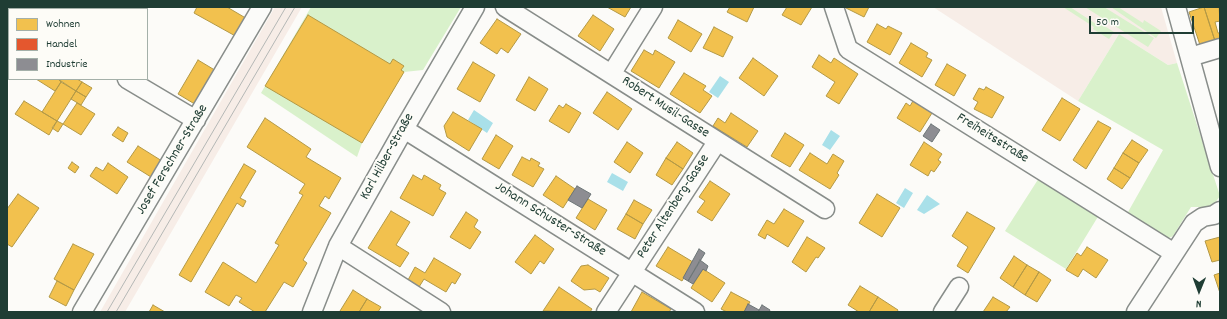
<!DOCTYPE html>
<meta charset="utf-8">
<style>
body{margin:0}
#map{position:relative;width:1227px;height:319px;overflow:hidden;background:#fcfbf8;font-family:Dekko,sans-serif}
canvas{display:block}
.frame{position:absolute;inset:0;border:8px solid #1f3d34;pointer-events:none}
.legend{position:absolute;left:8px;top:8px;width:140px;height:72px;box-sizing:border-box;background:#fdfcf7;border:1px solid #a4b0a9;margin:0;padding:5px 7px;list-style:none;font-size:12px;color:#1f3d34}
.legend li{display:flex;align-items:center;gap:8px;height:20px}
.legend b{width:20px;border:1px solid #a4b0a9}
.north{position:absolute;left:1179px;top:271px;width:40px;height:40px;-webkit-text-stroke:3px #fdfcf7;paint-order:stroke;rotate:181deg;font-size:11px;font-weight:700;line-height:16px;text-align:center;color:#1f3d34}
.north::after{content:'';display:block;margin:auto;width:14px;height:18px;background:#1f3d34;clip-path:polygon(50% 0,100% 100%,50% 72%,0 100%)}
.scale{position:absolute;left:1089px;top:16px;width:105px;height:18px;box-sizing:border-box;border:2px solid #1f3d34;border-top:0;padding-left:5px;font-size:12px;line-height:14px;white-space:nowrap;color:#1f3d34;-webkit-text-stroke:3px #fdfcf7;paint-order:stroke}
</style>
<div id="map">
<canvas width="1227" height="319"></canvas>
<div class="frame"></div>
<ul class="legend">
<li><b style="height:11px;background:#f2c14e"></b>Wohnen</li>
<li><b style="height:11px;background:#e4572e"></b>Handel</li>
<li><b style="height:11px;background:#8d8d92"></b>Industrie</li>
</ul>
<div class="north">N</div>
<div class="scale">50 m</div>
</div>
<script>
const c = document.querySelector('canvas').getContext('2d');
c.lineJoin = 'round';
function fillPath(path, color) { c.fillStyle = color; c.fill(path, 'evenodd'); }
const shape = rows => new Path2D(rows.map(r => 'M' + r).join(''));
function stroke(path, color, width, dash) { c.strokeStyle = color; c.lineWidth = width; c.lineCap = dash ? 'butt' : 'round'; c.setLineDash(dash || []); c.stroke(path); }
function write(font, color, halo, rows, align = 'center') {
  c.font = font + ' Dekko,sans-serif'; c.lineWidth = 4; c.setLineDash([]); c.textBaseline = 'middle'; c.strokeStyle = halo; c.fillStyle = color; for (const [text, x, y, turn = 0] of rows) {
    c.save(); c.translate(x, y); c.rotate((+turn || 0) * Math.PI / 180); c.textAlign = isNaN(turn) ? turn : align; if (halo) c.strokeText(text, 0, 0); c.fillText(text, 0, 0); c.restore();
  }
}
fillPath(shape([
 [275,7,302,7,125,312,100,312],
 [933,7,1161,7,1177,63,1168,65,1119,34,1078,101]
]), '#f7ede7');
fillPath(shape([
 [311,7,461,7,423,70,404,72,362,143,357,157,261,93],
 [1063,7,1070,7,1096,24,1098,22,1114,32,1109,39,1093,29,1094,27],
 [1085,7,1104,7,1154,38,1148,47],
 [1111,7,1118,7,1143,23,1144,20,1161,31,1156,38],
 [1119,34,1168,65,1177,63,1220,196,1212,207,1191,207,1173,236,1169,238,1165,237,1128,212,1163,150,1078,101],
 [1039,178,1099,215,1066,269,1005,231]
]), '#d9f1cb');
fillPath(shape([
 [720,76,729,82,718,98,709,92],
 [474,110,493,123,487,133,468,120],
 [831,130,840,136,830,150,822,145],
 [612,173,628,182,623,191,607,182],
 [905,188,913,193,904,208,896,203],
 [927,195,940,204,924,214,917,210]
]), '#a9e0e9');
const homes = shape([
 [197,7,227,7,249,20,239,38,194,13,197,7],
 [607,7,631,7,625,17,607,7],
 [730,7,754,7,747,22,727,12,730,7],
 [787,7,812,7,801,25,782,15,787,7],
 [847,7,869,7,864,17,846,8,847,7],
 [1204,7,1215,41,1200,45,1189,12,1204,7],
 [1204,7,1219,7,1220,21,1215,22,1218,33,1220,33,1220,39,1215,41,1204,7],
 [308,15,390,64,393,59,404,66,401,70,404,72,362,143,265,86,308,15],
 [593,15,614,29,600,51,578,36,593,15],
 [497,19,521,34,508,53,501,48,497,54,480,43,497,19],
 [678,20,702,34,691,52,668,38,678,20],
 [877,24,886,29,888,26,902,33,890,55,867,42,877,24],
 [714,27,733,37,723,57,703,48,714,27],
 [911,43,928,53,926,57,932,60,922,77,899,63,911,43],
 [644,50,653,55,655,50,675,62,659,88,631,71,644,50],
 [819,55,831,63,834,58,858,74,839,104,826,96,835,82,812,67,819,55],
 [753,58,778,76,764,96,739,78,753,58],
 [198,60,218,72,199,103,193,103,178,94,198,60],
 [473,62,495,75,480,102,457,89,473,62],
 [947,64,966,75,954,96,935,85,947,64],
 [684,73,706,86,703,90,712,96,700,113,670,94,684,73],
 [529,77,548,89,535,111,516,100,529,77],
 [36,79,58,79,61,82,55,91,36,79],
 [58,79,77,79,82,82,76,91,58,79],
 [61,82,76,91,57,121,42,112,61,82],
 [82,82,92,88,86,97,76,91,82,82],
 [986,87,1004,97,992,118,974,109,978,102,973,99,979,88,984,90,986,87],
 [76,91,86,97,81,105,71,99,76,91],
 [607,92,632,109,618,130,593,113,607,92],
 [1062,98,1080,109,1060,141,1042,130,1062,98],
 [24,101,57,121,49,135,15,114,24,101],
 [913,101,932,113,920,132,897,118,906,103,910,106,913,101],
 [77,103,95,114,81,135,63,124,77,103],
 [566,104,581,113,569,133,549,121,559,105,563,108,566,104],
 [453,112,482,129,469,151,447,137,444,126,453,112],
 [731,113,758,131,747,147,713,126,718,118,725,123,731,113],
 [265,118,311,149,306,157,341,178,329,199,325,196,319,206,331,213,303,260,307,263,293,287,284,282,265,312,255,312,239,302,242,298,236,295,229,306,205,292,223,262,256,283,279,245,275,243,303,195,299,193,305,184,247,147,265,118],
 [57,121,63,124,58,132,52,128,57,121],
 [1098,121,1111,128,1086,169,1073,160,1098,121],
 [118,127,128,133,123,142,112,135,118,127],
 [785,133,804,145,790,167,771,156,785,133],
 [496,135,513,146,499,169,482,159,496,135],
 [1132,140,1148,150,1139,163,1123,153,1132,140],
 [627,142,643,153,630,173,614,162,627,142],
 [677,142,693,153,683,169,666,158,677,142],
 [924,142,942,154,938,160,941,162,934,172,931,170,928,176,910,165,924,142],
 [138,146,162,161,151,177,127,162,138,146],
 [810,153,827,164,833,154,844,161,837,173,839,175,830,189,799,170,810,153],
 [1123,153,1139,163,1130,178,1114,168,1123,153],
 [522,157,530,161,531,158,540,163,538,166,544,169,533,187,512,175,522,157],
 [666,158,683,169,672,185,656,175,666,158],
 [72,162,79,167,75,173,68,168,72,162],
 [108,163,128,177,117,194,90,176,96,167,103,171,108,163],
 [244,164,256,171,240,198,246,201,243,207,237,203,191,282,179,275,244,164],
 [1114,168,1130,178,1122,189,1107,179,1114,168],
 [413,175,422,180,424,175,441,185,439,189,446,193,433,216,400,198,413,175],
 [556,176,575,189,563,208,543,195,556,176],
 [710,181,730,194,712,221,697,212,705,201,699,197,710,181],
 [18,194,39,208,12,247,7,244,7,209,18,194],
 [877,194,900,208,882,237,859,223,877,194],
 [588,199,607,210,595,230,576,218,588,199],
 [634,200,652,210,643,224,626,214,634,200],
 [784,209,804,221,788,247,767,234,765,239,758,235,767,220,774,224,784,209],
 [391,211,410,222,396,245,409,253,400,267,368,248,391,211],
 [466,212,478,220,474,227,481,232,470,249,450,237,466,212],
 [967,212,995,228,968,273,957,266,968,247,952,236,967,212],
 [626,214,643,224,635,239,617,229,626,214],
 [535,235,554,249,544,264,540,261,531,274,515,262,535,235],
 [807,237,825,248,818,258,816,257,806,272,792,262,807,237],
 [1220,237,1220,260,1212,262,1205,241,1220,237],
 [73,244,94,254,74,290,54,279,73,244],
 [668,247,693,262,682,281,656,266,668,247],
 [1087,247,1108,260,1096,278,1083,269,1078,277,1066,270,1077,253,1081,256,1087,247],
 [1014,256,1027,265,1013,287,1000,278,1014,256],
 [434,258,461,274,455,284,452,282,446,292,424,279,419,287,408,280,415,267,425,273,434,258],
 [588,265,609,278,600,292,595,289,584,290,571,281,581,266,588,265],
 [1027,265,1039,272,1025,295,1013,287,1027,265],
 [703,269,725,283,712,302,691,288,703,269],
 [1039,272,1051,280,1037,302,1025,295,1039,272],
 [1220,273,1220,293,1214,275,1220,273],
 [57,281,74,290,66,306,49,297,57,281],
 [860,286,878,297,869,312,859,312,848,305,860,286],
 [559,287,592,309,590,312,543,311,559,287],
 [353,290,367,299,359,312,342,312,340,311,353,290],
 [642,292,671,309,669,312,631,312,642,292],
 [731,292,750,302,744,312,727,312,721,309,731,292],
 [878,297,898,310,897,312,869,312,878,297],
 [993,297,1010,307,1006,312,983,312,993,297],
 [367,299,381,307,378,312,359,312,367,299],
 [153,305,165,312,149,312,153,305]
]);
fillPath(homes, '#f2c14e');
stroke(homes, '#b39946', 1);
const shops = shape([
 [30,7,58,7,62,9,33,9,30,7]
]);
fillPath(shops, '#e4572e');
stroke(shops, '#a94f30', 1);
const industry = shape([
 [931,124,940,130,932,142,923,136,931,124],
 [577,186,591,194,582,208,568,200,577,186],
 [699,249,705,253,688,281,683,278,699,249],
 [700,260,708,266,706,271,703,269,693,284,688,281,700,260],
 [748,304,759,310,758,312,744,312,748,304],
 [762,305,770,310,769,312,758,312,762,305]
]);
fillPath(industry, '#8d8d92');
stroke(industry, '#6c7576', 1);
const minor = shape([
 [7,7,11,9],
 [505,7,825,209],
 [834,7,848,49,1174,253],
 [1176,7,1220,167],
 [1190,57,1220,48],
 [612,73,653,7],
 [127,79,196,120],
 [404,129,695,312],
 [338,246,441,312],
 [82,312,262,7],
 [312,312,338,246,404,129,475,7],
 [606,312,717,142],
 [943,312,959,287],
 [1136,312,1194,223,1203,217,1214,215,1220,211]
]);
stroke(minor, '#888d8a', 21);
stroke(minor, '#fbfbf9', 18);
stroke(shape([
 [107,312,286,7],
 [116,312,295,7]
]), '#b5b8b6', 1);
write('14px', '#1f3d34', '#fdfcf7', [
 ["Robert Musil-Gasse",665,108,33],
 ["Freiheitsstraße",992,139,32],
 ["Karl Hilber-Straße",388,157,-61],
 ["Josef Ferschner-Straße",173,160,-59],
 ["Peter Altenberg-Gasse",674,207,-57],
 ["Johann Schuster-Straße",550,220,32]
]);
</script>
